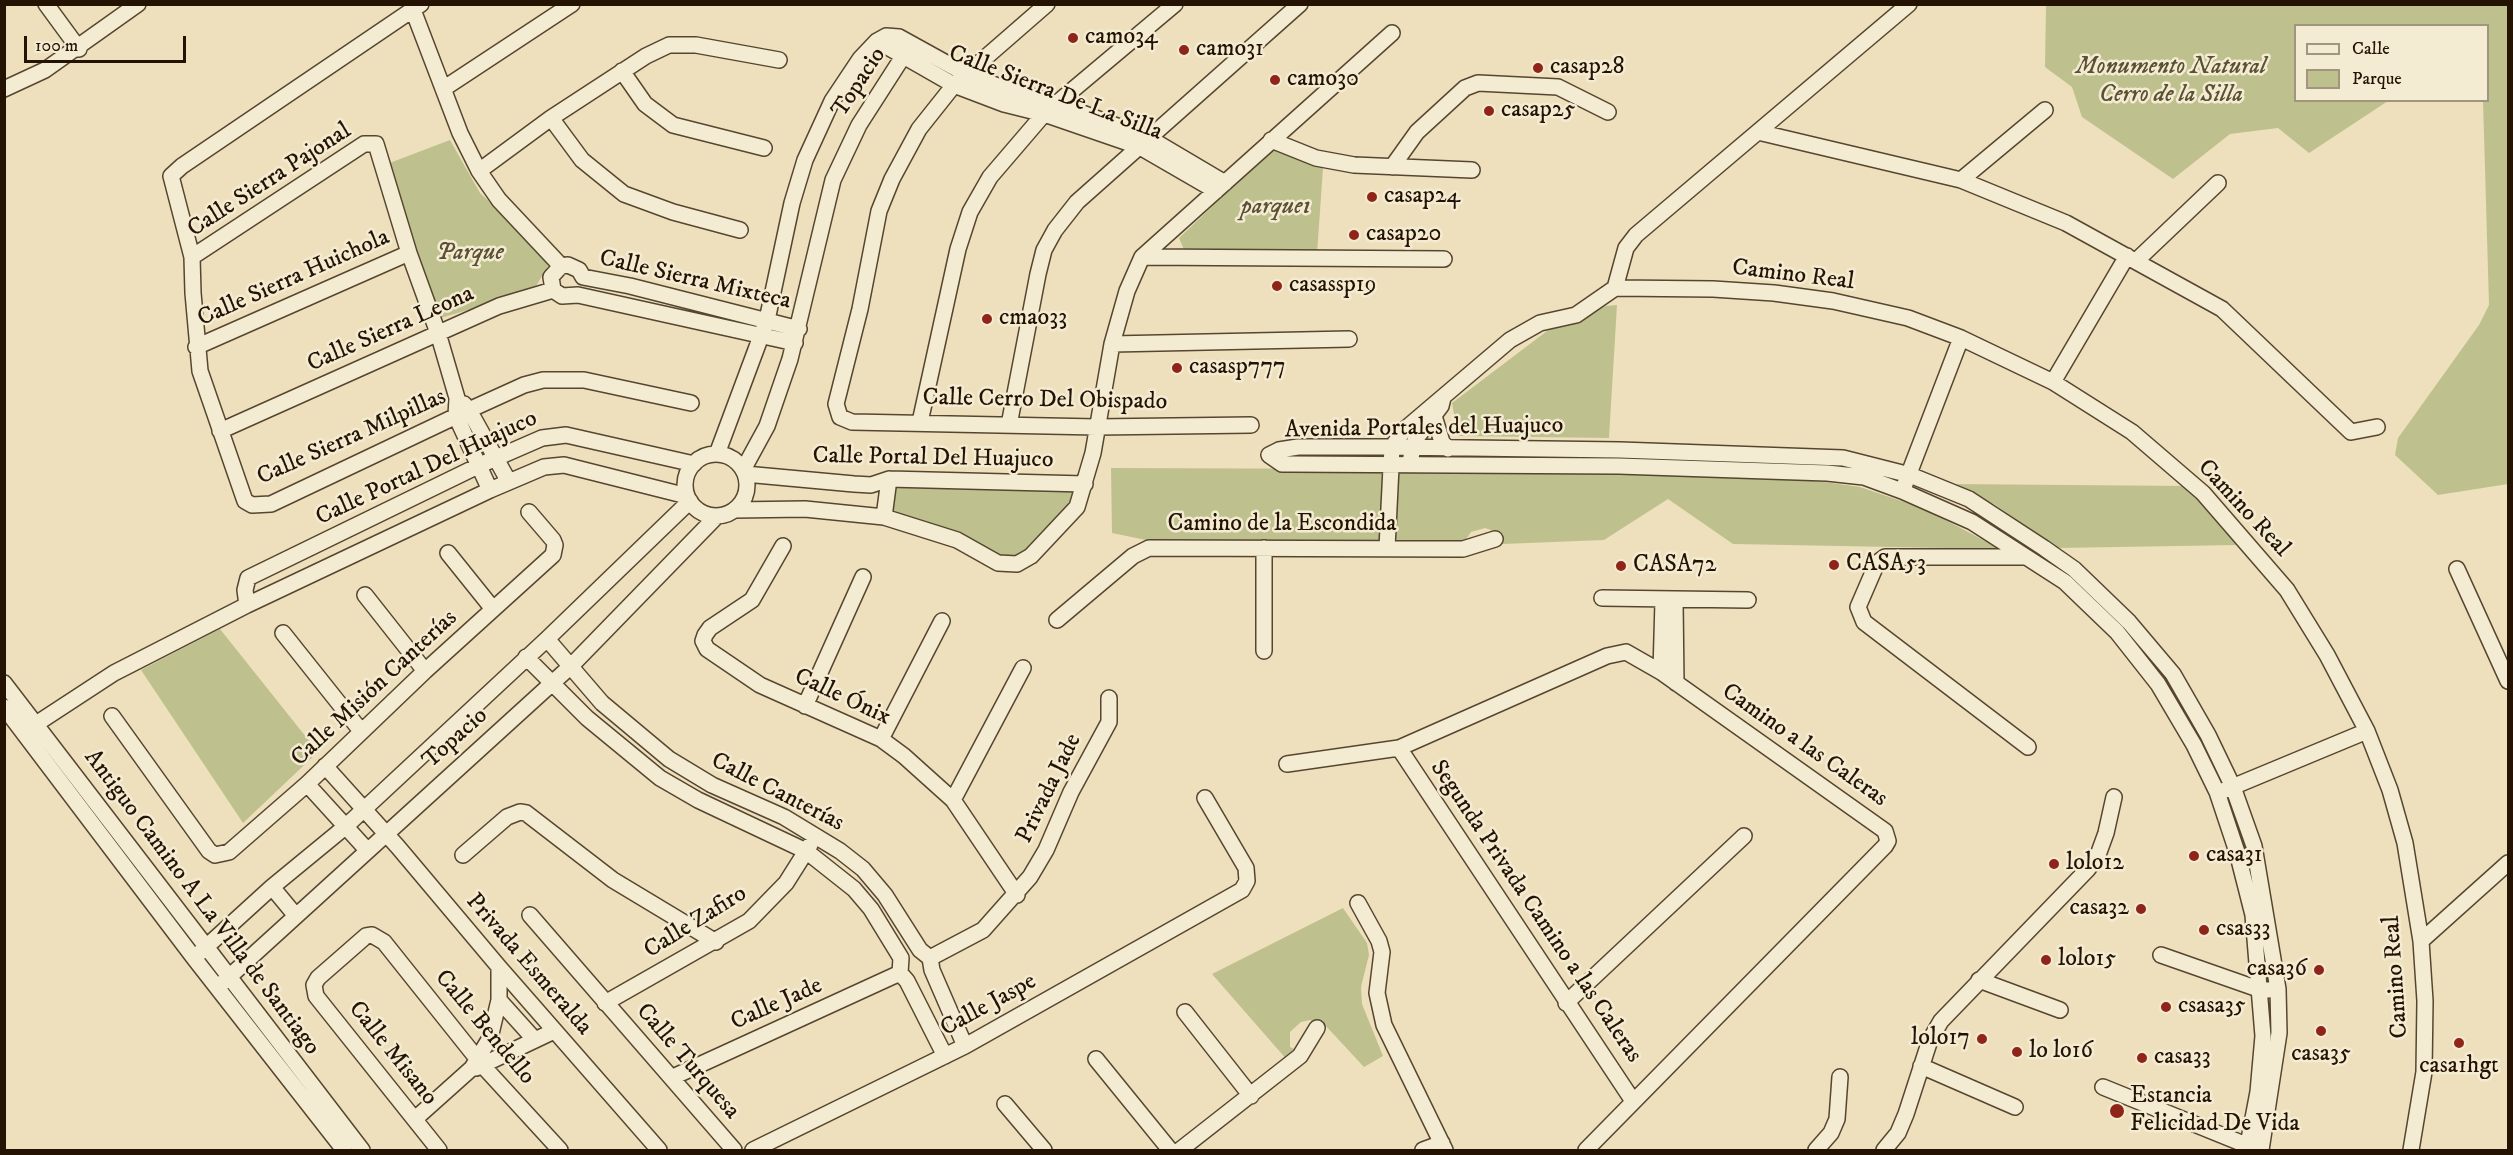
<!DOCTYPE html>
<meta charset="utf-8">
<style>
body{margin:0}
#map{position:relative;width:2513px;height:1155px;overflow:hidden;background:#eee0bc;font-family:"IM FELL DW Pica",serif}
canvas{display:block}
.frame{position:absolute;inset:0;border:6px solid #241302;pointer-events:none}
.legend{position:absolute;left:2294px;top:24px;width:195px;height:78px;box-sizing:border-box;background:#f4ebd3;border:2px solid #a1957f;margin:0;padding:8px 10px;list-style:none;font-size:18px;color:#241302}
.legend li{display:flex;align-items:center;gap:12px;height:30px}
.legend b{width:30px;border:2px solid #a1957f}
.scale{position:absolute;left:24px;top:36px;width:162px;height:27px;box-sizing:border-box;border:3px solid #241302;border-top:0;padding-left:8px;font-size:18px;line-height:21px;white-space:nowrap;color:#241302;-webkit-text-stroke:4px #f4ebd3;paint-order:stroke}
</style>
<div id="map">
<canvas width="2513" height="1155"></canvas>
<div class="frame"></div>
<ul class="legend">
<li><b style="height:8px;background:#f4ebd3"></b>Calle</li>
<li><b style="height:16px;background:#bec18d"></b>Parque</li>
</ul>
<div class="scale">100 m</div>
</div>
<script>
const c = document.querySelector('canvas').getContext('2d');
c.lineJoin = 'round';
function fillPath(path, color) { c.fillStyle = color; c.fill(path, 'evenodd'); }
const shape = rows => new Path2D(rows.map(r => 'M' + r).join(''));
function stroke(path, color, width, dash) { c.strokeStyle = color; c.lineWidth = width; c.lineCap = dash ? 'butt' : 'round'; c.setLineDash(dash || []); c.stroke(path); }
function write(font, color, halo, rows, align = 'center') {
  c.font = font + ' "IM FELL DW Pica",serif'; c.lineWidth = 5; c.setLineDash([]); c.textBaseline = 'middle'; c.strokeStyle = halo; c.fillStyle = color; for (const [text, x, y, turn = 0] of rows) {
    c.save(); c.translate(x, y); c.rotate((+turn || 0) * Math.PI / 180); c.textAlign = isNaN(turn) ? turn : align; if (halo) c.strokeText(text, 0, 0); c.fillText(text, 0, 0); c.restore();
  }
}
fillPath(shape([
 [2046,5,2508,5,2508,484,2438,495,2395,455,2398,438,2479,325,2489,305,2483,101,2488,100,2488,26,2296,26,2296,100,2388,101,2309,153,2278,128,2230,134,2173,179,2082,117,2072,87,2045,67],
 [450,140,480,193,536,245,548,266,533,291,437,319,387,164],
 [1273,149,1323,168,1317,254,1185,252,1179,238],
 [1617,305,1609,438,1458,436,1452,403,1547,331,1606,306],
 [1111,468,1382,469,1381,536,1379,542,1371,544,1146,540,1112,533],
 [1399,471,1590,473,1810,480,1860,487,1925,509,2000,549,1733,544,1668,499,1604,540,1503,544,1491,530,1485,528,1471,532,1462,545,1400,543,1393,536,1395,475],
 [1946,484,2190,486,2238,545,2057,548,1994,504],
 [897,486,1072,490,1073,495,1067,510,1020,557,1006,558,947,531,897,513,891,508,893,488],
 [220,629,318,752,243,823,141,670],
 [1343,908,1367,943,1369,955,1361,987,1362,1004,1383,1056,1364,1067,1324,1024,1310,1020,1301,1022,1290,1032,1290,1047,1296,1050,1288,1061,1212,974]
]), '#bec18d');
const minor = shape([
 [46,4,79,49],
 [421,4,182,166,171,176,192,257,193,293,200,371,245,501,252,505,271,504,469,410,524,385,543,380,584,380,691,403],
 [1047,4,954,85,919,129,892,179,879,211,860,309,836,404,840,417,852,422,1097,427,1251,425],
 [413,10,460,133,479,171,499,200,561,266,568,265,579,270,583,277,630,286,799,329],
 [877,41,954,85,1004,104,1044,114,1140,147,1216,191],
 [622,71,645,104,673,125,764,148],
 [4,89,45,70,138,4],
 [443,89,572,4],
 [551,118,582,160,624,194,673,212,740,230],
 [1758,132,1961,180,2066,223,2222,309,2351,432,2377,427],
 [1271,140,1316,158,1354,165,1472,170],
 [1392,167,1417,132,1465,88,1478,83,1558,87,1608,112],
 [479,171,551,118,646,56,669,45,696,45,779,60],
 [1961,180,2045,110],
 [192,257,364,144,376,144,409,253,438,333,457,398,456,416,490,490],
 [1142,257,1444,259],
 [2136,261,2218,183],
 [1615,288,1713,289,1774,293,1833,301,1908,318,1961,338,2053,382,2132,432,2203,493,2287,590,2327,655,2367,731,2390,790,2405,843,2421,941,2425,1001,2424,1072,2411,1150],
 [553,290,551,277,561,266],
 [1112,344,1349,339],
 [196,347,409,253],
 [2053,382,2127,256],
 [464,404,469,410,509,482],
 [1434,416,1442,442,1448,449],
 [920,422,958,249,970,212,990,177,1044,114,1175,4],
 [1009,425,1038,274,1044,250,1055,230,1077,202,1300,4],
 [220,431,499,306,553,290,562,296,578,295,795,343],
 [717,454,767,320,792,203,805,160,832,101,860,59,877,41,886,36,899,37,966,74,1003,88,1058,104,1149,138,1225,183],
 '685 485a31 31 0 1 1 62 0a31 31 0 1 1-62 0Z',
 [1411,457,1415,440,1441,406,1443,398],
 [743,470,767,426,790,359,833,180,859,125,911,44],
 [745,474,854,484,871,485,889,479,1085,484],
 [1905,484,1961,338],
 [734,510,805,509,884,517,957,540,998,563,1017,564,1031,556,1077,507,1093,453,1112,344,1127,291,1142,257,1392,33],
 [884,517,889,479],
 [783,546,752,600,710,628,705,635,703,641,707,649,760,685,881,739,904,756,953,800,1017,895],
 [1387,548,1392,447,1404,430,1510,340,1540,323,1576,315,1615,288,1626,248,1636,235,1909,4],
 [448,553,493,609],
 [2026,557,1885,557,1877,563,1858,607,1864,622,2028,747],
 [2457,569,2508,681],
 [365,595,425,671],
 [1602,598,1748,600],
 [1675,601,1676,683],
 [247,605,245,590,248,578,480,465,542,438,566,435,694,464],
 [1057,620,1133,556,1149,548,1463,549,1495,539],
 [283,633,361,731],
 [547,639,602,703,669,759,712,785,784,817,840,851,863,869,885,895,920,950,930,958,932,970,965,1046],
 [1264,651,1264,548],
 [526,657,587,718,660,778,698,800,806,851,854,889,871,909,901,958,900,973,907,981,945,1056],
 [1661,672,1663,601],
 [4,683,362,1150],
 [805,706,863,577],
 [4,707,194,958,344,1150],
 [112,716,209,851,215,855,229,852,307,784,425,671,553,555,555,545,553,540,529,512],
 [36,724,114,673,247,605,490,490,544,467,564,465,687,496],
 [881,739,942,621],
 [1399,748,1633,1101],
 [1287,764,1399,748,1607,656,1626,652,1661,672,1885,831,1888,841,1885,846,1586,1150],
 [325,766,398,847,499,967,659,1150],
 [307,784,367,850],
 [2225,790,2367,731],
 [953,800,1023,668],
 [463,855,507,817,520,812,526,813,613,880,716,942],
 [272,887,296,916],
 [1358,903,1379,941,1382,952,1377,993,1384,1025,1445,1150],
 [530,915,734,1150],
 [2421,941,2508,863],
 [2161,955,2261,990,2269,990],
 [194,958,272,887,345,827,547,639,690,501],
 [930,958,983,930,1030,877,1046,850,1071,792,1109,722,1109,698],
 [1979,980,2060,1010],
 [218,987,571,666,717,516],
 [499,1000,535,1040],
 [605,1003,749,921,786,883,810,845],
 [1566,1003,1744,836],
 [1185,1012,1251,1096],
 [1096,1059,1170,1150],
 [1921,1066,2015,1107],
 [476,1068,554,1031],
 [673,1077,900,973],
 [2103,1087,2256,1149],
 [1005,1104,1044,1150],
 [415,1119,472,1068,490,1038,499,1000,499,967],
 [439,1150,316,996,314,985,318,978,366,936,372,935,384,942,483,1066,560,1150],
 [753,1150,965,1046,1242,890,1247,881,1246,868,1205,798],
 [1180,1150,1300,1056,1317,1028],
 [1423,1150,1442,1143],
 [1816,1150,1831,1133,1837,1119,1840,1077],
 [1884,1150,1898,1133,1906,1114,1930,1040,1941,1021,2088,869,2098,855,2106,833,2114,797],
 [2247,1150,2258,1092,2263,1036,2253,915,2237,852,2217,792,2194,745,2158,684,2117,632,2065,582,1972,522,1902,491,1864,477,1827,473,1619,466,1290,464,1282,464,1269,455,1279,450,1298,447,1392,447,1620,450,1843,458,1910,475,1969,499,2044,548,2074,569,2129,622,2173,674,2208,735,2233,787,2254,846,2278,989,2279,1033,2261,1150]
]);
stroke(minor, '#564630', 18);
stroke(minor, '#f4ebd3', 15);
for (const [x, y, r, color] of [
 [1073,38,6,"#8f2418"],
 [1184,50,6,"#8f2418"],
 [1538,68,6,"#8f2418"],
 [1275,80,6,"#8f2418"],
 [1489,111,6,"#8f2418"],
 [1372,197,6,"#8f2418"],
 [1354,235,6,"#8f2418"],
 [1277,286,6,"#8f2418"],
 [987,319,6,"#8f2418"],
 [1177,368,6,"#8f2418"],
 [1834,565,6,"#8f2418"],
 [1621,566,6,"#8f2418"],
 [2194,856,6,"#8f2418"],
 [2054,864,6,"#8f2418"],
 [2141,909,6,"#8f2418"],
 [2204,930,6,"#8f2418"],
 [2046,960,6,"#8f2418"],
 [2319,970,6,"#8f2418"],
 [2166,1007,6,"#8f2418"],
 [2321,1031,6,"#8f2418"],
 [1982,1039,6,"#8f2418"],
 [2459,1043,6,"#8f2418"],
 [2017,1052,6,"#8f2418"],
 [2142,1058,6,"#8f2418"],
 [2117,1111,8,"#8f2418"]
]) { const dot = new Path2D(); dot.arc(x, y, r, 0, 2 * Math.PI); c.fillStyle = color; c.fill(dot); stroke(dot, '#f4ebd3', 2); }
write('24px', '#241302', '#f4ebd3', [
 ["camo34",1085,38],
 ["camo31",1196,50],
 ["casap28",1550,68],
 ["camo30",1287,80],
 ["casap25",1501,111],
 ["casap24",1384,197],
 ["casap20",1366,235],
 ["casassp19",1289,286],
 ["cmao33",999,319],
 ["casasp777",1189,368],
 ["CASA53",1846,565],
 ["CASA72",1633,566],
 ["casa31",2206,856],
 ["lolo12",2066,864],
 ["casa32",2129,909,"right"],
 ["csas33",2216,930],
 ["lolo15",2058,960],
 ["casa36",2307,970,"right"],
 ["csasa35",2178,1007],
 ["lolo17",1970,1039,"right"],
 ["lo lo16",2029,1052],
 ["casa35",2321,1055,"center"],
 ["casa33",2154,1058],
 ["casa1hgt",2459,1067,"center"],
 ["Estancia",2130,1097],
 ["Felicidad De Vida",2130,1125]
], 'left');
write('italic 24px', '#5a5033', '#f4ebd3', [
 ["Monumento Natural",2171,68],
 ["Cerro de la Silla",2171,96],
 ["parque1",1276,208],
 ["Parque",470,254]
]);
write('24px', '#241302', '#f4ebd3', [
 ["Topacio",860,83,-57],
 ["Calle Sierra De La Silla",1055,94,21],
 ["Calle Sierra Pajonal",270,181,-33],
 ["Camino Real",1793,276,7],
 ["Calle Sierra Huichola",294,279,-24],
 ["Calle Sierra Mixteca",695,281,13],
 ["Calle Sierra Leona",391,330,-24],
 ["Calle Cerro Del Obispado",1045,401,1],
 ["Avenida Portales del Huajuco",1424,429,-1],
 ["Calle Sierra Milpillas",352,438,-24],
 ["Calle Portal Del Huajuco",933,459,1],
 ["Calle Portal Del Huajuco",427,469,-25],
 ["Camino Real",2243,509,47],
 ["Camino de la Escondida",1282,525],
 ["Calle Misión Canterías",375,689,-43],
 ["Calle Ónix",842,698,25],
 ["Topacio",456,739,-42],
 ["Camino a las Caleras",1804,746,35],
 ["Privada Jade",1050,789,-64],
 ["Calle Canterías",777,793,27],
 ["Antiguo Camino A La Villa de Santiago",201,903,53],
 ["Segunda Privada Camino a las Caleras",1535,912,56],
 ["Calle Zafiro",696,923,-32],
 ["Privada Esmeralda",528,965,49],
 ["Camino Real",2397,977,-94],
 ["Calle Jade",777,1005,-24],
 ["Calle Jaspe",989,1006,-29],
 ["Calle Bendello",484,1028,50],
 ["Calle Misano",392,1054,51],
 ["Calle Turquesa",687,1062,49]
]);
</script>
